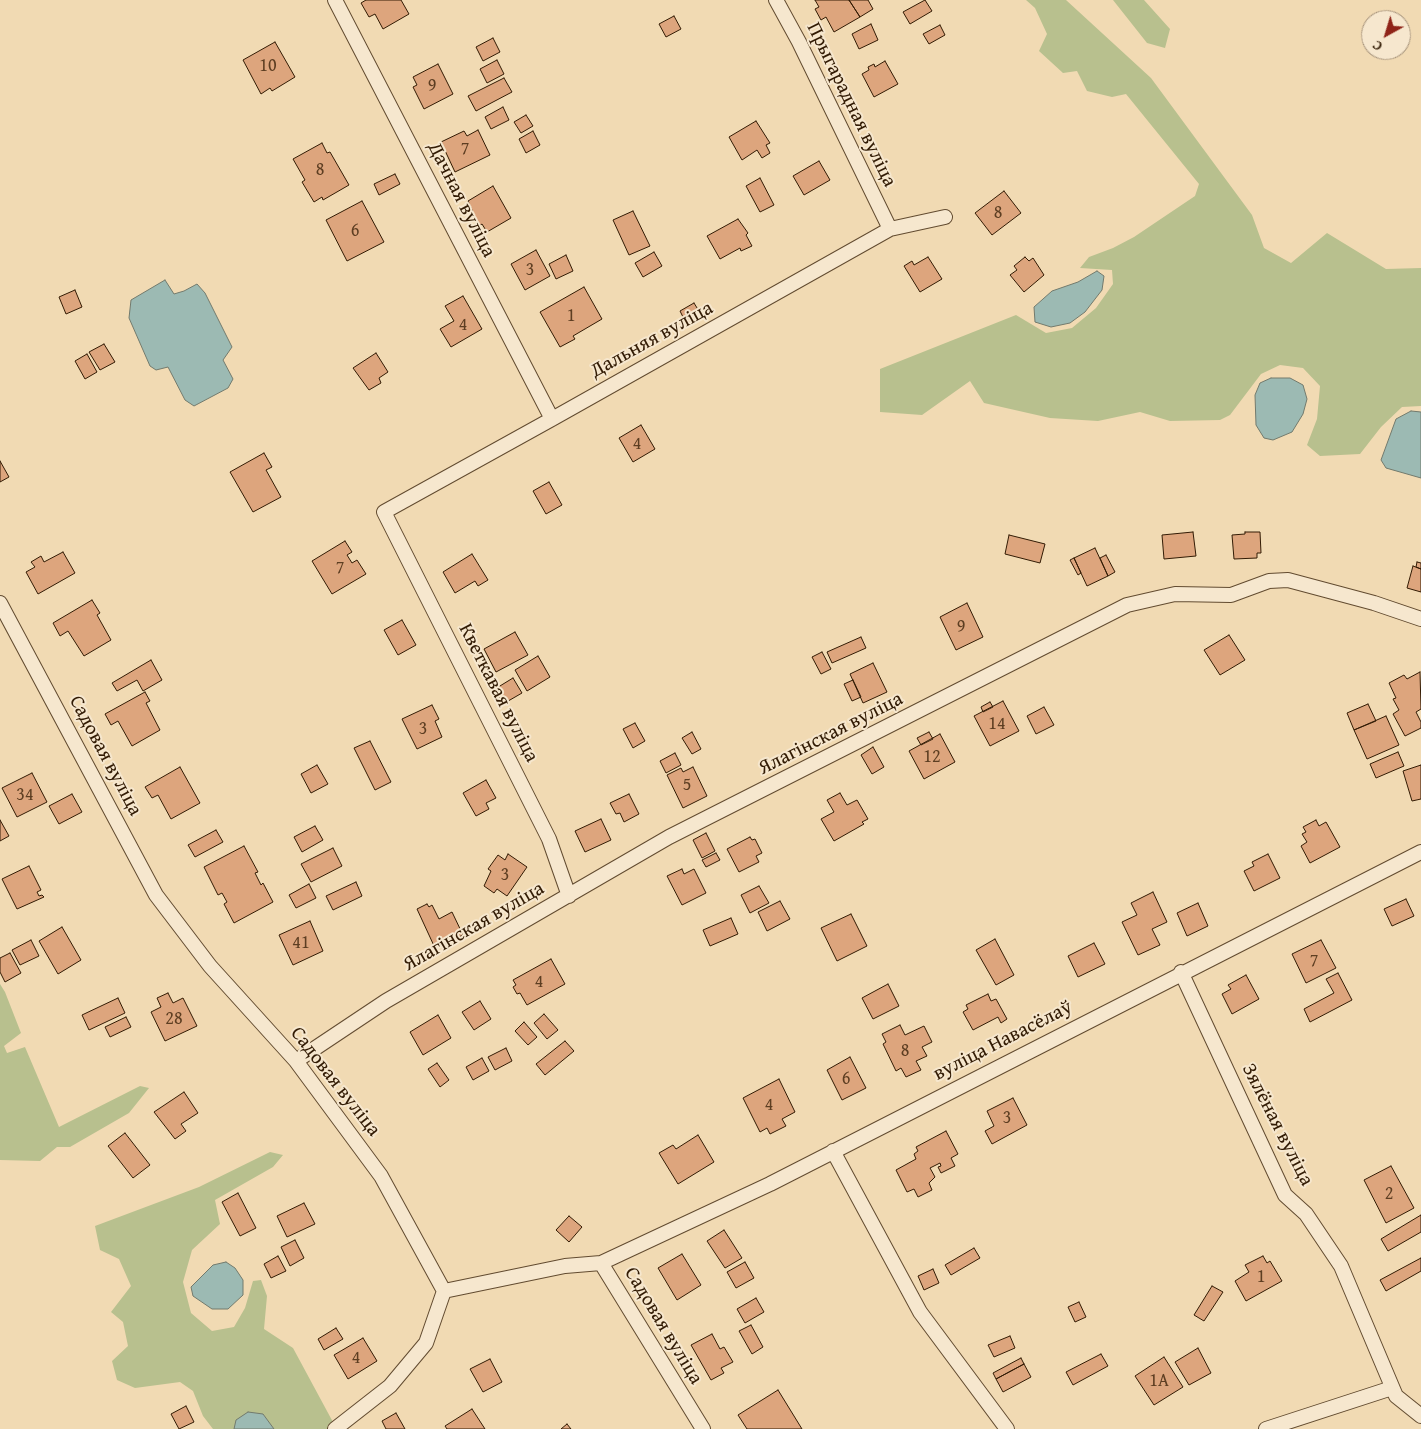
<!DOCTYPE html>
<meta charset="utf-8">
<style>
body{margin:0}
#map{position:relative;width:1421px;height:1429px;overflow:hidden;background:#f1dab3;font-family:"Gentium Book Plus",serif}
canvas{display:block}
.north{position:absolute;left:1361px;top:10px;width:50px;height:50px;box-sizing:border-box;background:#f6e7ce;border:1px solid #a8957d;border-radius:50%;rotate:219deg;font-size:14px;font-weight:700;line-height:20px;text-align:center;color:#321b04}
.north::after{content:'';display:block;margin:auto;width:18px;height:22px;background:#8f2418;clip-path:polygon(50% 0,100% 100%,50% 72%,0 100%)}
</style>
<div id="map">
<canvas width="1421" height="1429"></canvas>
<div class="north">С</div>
</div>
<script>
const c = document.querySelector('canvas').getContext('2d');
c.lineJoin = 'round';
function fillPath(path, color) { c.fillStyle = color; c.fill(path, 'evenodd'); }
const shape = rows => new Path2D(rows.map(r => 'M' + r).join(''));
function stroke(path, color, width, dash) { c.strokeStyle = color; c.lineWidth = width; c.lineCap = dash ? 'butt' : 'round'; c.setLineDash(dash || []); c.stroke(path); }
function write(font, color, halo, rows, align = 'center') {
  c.font = font + ' "Gentium Book Plus",serif'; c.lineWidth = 4; c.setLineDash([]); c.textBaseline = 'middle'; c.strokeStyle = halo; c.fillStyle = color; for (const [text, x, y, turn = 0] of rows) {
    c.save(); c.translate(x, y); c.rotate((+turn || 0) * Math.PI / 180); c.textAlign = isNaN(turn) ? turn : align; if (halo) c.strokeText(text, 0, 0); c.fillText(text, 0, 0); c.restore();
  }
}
fillPath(shape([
 [1026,0,1066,0,1151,78,1252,215,1264,248,1291,263,1327,233,1386,269,1421,268,1421,406,1402,407,1381,427,1360,454,1320,456,1307,445,1317,419,1320,386,1303,368,1280,365,1261,374,1230,415,1220,420,1170,421,1140,412,1098,421,1050,418,984,403,970,381,922,415,880,412,880,369,1016,315,1046,333,1072,328,1096,308,1113,284,1112,270,1080,268,1089,257,1113,248,1134,237,1195,196,1199,184,1126,94,1112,97,1087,91,1077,71,1063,73,1039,51,1047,34,1035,8],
 [1113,0,1144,0,1170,29,1165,48,1147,43],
 [0,984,5,992,21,1033,4,1046,7,1053,25,1047,59,1127,140,1086,149,1088,129,1113,70,1147,57,1147,40,1161,0,1160],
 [270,1152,283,1155,273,1167,215,1200,220,1224,192,1250,183,1282,191,1313,212,1331,234,1327,245,1308,253,1281,261,1280,267,1296,264,1329,293,1348,334,1424,327,1429,213,1429,203,1416,193,1391,180,1382,135,1388,117,1380,112,1361,128,1346,123,1322,111,1312,131,1286,119,1259,100,1250,95,1226,199,1187]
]), '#b8c08e');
const water = shape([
 [1097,271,1104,276,1102,290,1085,312,1070,323,1051,327,1035,322,1034,307,1052,291,1078,282,1097,271],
 [165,280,174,294,184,291,197,284,205,293,232,347,223,360,233,379,228,388,194,406,185,400,168,367,156,370,150,366,129,318,131,300,165,280],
 [1271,378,1290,378,1303,385,1307,399,1303,414,1292,432,1273,440,1264,438,1256,425,1255,395,1260,383,1271,378],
 [1411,411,1421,412,1421,478,1386,468,1381,460,1396,419,1411,411],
 [226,1262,235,1268,243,1280,243,1295,228,1309,212,1309,193,1296,191,1287,213,1265,226,1262],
 [248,1412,263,1414,274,1429,234,1429,236,1420,248,1412]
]);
fillPath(water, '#9cbab3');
stroke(water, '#727a6d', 1);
const building = shape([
 [366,0,401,0,409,14,383,29,375,14,369,17,361,3,366,0],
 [815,0,849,0,860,17,834,32,826,17,821,20,815,9,819,7,815,0],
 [849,0,868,0,873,9,860,17,849,0],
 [925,0,932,11,910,24,903,12,925,0],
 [674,16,681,29,666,37,659,24,674,16],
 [871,24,878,40,859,49,852,34,871,24],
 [940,25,945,35,929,44,923,34,940,25],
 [493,38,500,52,483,61,476,47,493,38],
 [275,42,295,77,272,91,270,88,261,94,243,60,275,42],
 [497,60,504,74,487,83,480,69,497,60],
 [885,61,898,84,874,97,862,74,869,70,868,67,874,64,875,67,885,61],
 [438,64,453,94,424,109,413,87,417,85,413,77,438,64],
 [504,78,512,92,476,111,468,96,504,78],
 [503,107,509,120,491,129,485,117,503,107],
 [526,115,533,126,521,133,514,122,526,115],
 [756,121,770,143,766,145,770,153,762,158,757,150,742,160,729,137,756,121],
 [478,130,490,155,455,172,441,142,464,131,467,136,478,130],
 [533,131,540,145,526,153,519,139,533,131],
 [322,143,327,153,330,152,349,185,323,200,322,197,314,202,302,182,305,180,293,159,322,143],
 [819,161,830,180,804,195,793,176,819,161],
 [395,174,400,184,379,195,374,184,395,174],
 [760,178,774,205,760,212,746,186,760,178],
 [493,186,511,218,487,232,482,224,479,226,468,201,493,186],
 [1004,191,1021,213,992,235,975,213,1004,191],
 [362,201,384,242,347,261,326,220,362,201],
 [633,211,650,246,629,255,613,220,633,211],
 [738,219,748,233,746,235,752,246,741,251,740,248,720,259,707,236,738,219],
 [536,250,550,276,525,290,511,264,536,250],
 [654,252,662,266,643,277,635,263,654,252],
 [566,255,573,271,556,279,549,264,566,255],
 [928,257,942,279,920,292,904,266,912,261,914,265,928,257],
 [1025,257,1029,261,1033,258,1044,275,1024,292,1010,275,1017,270,1014,266,1025,257],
 [584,287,602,319,573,336,575,339,560,347,540,312,584,287],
 [75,290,82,307,66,314,59,297,75,290],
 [463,296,482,329,451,347,440,329,454,321,445,306,463,296],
 [694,303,702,316,687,325,680,311,694,303],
 [104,344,115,362,100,370,89,352,104,344],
 [376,353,388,372,379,378,381,383,369,390,353,368,376,353],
 [87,354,97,372,85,379,75,361,87,354],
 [641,425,655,449,633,462,619,438,641,425],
 [264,453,272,467,266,470,281,497,253,512,230,472,264,453],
 [0,461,9,477,0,482,0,461],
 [549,482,562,505,546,514,533,491,549,482],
 [1193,532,1196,556,1164,559,1162,535,1193,532],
 [1245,532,1260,532,1261,553,1257,553,1257,558,1234,559,1232,535,1245,534,1245,532],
 [1009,535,1045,544,1040,563,1005,554,1009,535],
 [345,541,352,552,347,555,352,563,357,560,366,574,332,594,312,561,345,541],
 [1095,548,1108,576,1087,586,1074,558,1095,548],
 [63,552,75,573,38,594,26,572,35,567,31,562,41,556,44,562,63,552],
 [472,554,488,580,478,586,475,581,455,593,443,572,472,554],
 [1106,555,1115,572,1108,576,1100,558,1106,555],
 [1074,558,1081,573,1078,575,1070,560,1074,558],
 [1417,562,1421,563,1421,569,1416,567,1417,562],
 [1413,566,1421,569,1421,592,1407,588,1413,566],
 [92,600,100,613,97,615,111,640,84,656,68,631,60,636,53,623,92,600],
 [967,603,983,637,956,650,940,617,967,603],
 [402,620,416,645,398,655,384,630,402,620],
 [515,632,528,655,496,672,484,649,515,632],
 [1229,635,1245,660,1220,675,1204,650,1229,635],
 [861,637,866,648,832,663,827,652,861,637],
 [822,652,831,669,821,674,812,657,822,652],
 [538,656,550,677,527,691,515,670,538,656],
 [151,660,162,680,143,691,137,680,117,691,112,683,151,660],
 [873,663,887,692,863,703,850,674,873,663],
 [1420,672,1421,709,1416,712,1421,722,1421,728,1405,736,1393,714,1399,710,1393,699,1396,698,1389,683,1404,675,1407,679,1420,672],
 [513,678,522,693,503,704,495,689,513,678],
 [853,680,861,697,852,701,844,684,853,680],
 [145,692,150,701,146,703,160,730,132,746,118,721,111,725,105,714,145,692],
 [1003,701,1019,731,990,746,974,716,1003,701],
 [990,702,993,707,983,712,981,707,990,702],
 [1368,704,1376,721,1354,730,1347,713,1368,704],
 [432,705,439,719,435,721,442,737,417,749,402,719,432,705],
 [1044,707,1054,725,1036,734,1027,716,1044,707],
 [1386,716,1399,745,1367,759,1354,730,1386,716],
 [635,723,645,741,633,748,623,729,635,723],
 [692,732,701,749,692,754,682,738,692,732],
 [929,732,933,739,921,745,917,738,929,732],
 [940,734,955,762,924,779,909,751,940,734],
 [370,741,391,782,375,790,354,748,370,741],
 [873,747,884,767,872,774,861,755,873,747],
 [1398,752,1404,766,1376,778,1370,764,1398,752],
 [675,753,681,765,666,773,660,761,675,753],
 [317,765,328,784,311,793,301,774,317,765],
 [1421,765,1421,799,1412,801,1403,771,1421,765],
 [180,767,200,803,171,819,158,795,152,798,145,787,180,767],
 [693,767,707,796,683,808,667,775,681,768,683,772,693,767],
 [32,773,47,802,17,817,2,788,32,773],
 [486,780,496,798,486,803,489,809,476,816,463,793,486,780],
 [840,793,847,805,857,800,868,819,862,822,864,824,834,841,821,819,834,812,827,800,840,793],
 [72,794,82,812,59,824,49,806,72,794],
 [629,794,639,814,624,822,620,813,616,814,610,803,629,794],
 [601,819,611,840,585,852,575,831,601,819],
 [0,820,9,836,0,841,0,820],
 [1316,820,1319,826,1326,822,1340,847,1310,863,1301,846,1307,842,1302,834,1306,832,1303,827,1316,820],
 [315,826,323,840,302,852,294,837,315,826],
 [216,830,223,842,195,857,188,845,216,830],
 [706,833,715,851,702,858,693,840,706,833],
 [750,837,752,840,755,839,762,853,756,856,759,862,739,872,727,849,750,837],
 [244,846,258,872,255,873,261,885,263,883,273,902,234,923,224,904,227,902,222,893,218,895,204,867,244,846],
 [333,848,342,866,311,882,301,864,333,848],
 [716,853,720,860,706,867,702,860,716,853],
 [508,854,527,867,507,896,497,889,494,893,484,886,491,871,488,869,498,855,505,860,508,854],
 [1268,854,1280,878,1254,891,1244,871,1254,866,1252,862,1268,854],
 [29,866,41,890,37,892,39,896,42,895,44,897,17,909,2,879,29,866],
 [682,869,684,874,694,869,706,893,682,905,667,876,682,869],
 [356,882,362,896,333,910,326,896,356,882],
 [309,884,316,898,296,908,289,895,309,884],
 [759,886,769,903,750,913,741,895,759,886],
 [1153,892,1167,922,1152,929,1160,945,1138,955,1122,922,1137,915,1131,903,1153,892],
 [1406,899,1414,916,1392,926,1384,909,1406,899],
 [780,901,790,919,767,931,758,912,780,901],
 [1198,903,1208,926,1187,936,1177,913,1198,903],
 [427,904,429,907,432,905,439,919,452,912,463,935,435,948,417,909,427,904],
 [851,914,867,946,837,961,821,928,851,914],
 [731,918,738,934,710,946,703,930,731,918],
 [310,921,323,951,293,965,279,935,310,921],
 [62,927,81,960,58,974,39,941,62,927],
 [995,939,1014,975,996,985,976,950,995,939],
 [31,940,39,956,20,965,12,950,31,940],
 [1321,940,1336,968,1306,983,1292,954,1321,940],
 [1094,943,1105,964,1078,977,1068,956,1094,943],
 [10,953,21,973,5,982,0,972,0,958,10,953],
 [551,959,565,984,527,1005,520,993,517,994,513,987,516,985,513,980,551,959],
 [1338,973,1352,1000,1310,1022,1304,1009,1334,993,1326,979,1338,973],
 [1246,975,1259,999,1232,1014,1222,994,1231,989,1228,985,1246,975],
 [888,984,899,1006,873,1019,862,998,888,984],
 [168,993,173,1003,183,998,197,1026,165,1041,151,1012,161,1007,157,998,168,993],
 [988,994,991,1001,996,999,1007,1019,1001,1023,998,1017,973,1030,963,1012,968,1009,966,1005,988,994],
 [118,998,125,1013,89,1030,82,1015,118,998],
 [480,1001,491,1019,474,1030,462,1012,480,1001],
 [544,1014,558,1030,547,1039,534,1023,544,1014],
 [438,1015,451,1038,423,1055,410,1032,438,1015],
 [126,1017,131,1027,110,1037,105,1027,126,1017],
 [524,1022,537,1037,528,1045,515,1031,524,1022],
 [900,1025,905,1035,924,1026,932,1042,922,1047,927,1056,916,1061,921,1070,906,1077,901,1068,896,1071,883,1044,886,1042,882,1034,900,1025],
 [565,1041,574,1051,545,1075,536,1064,565,1041],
 [506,1048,512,1061,495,1070,488,1057,506,1048],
 [850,1057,866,1088,842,1100,827,1070,850,1057],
 [482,1058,489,1071,473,1080,466,1067,482,1058],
 [437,1063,449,1080,440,1087,428,1069,437,1063],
 [779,1079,795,1112,782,1119,786,1126,770,1134,767,1128,760,1132,743,1098,779,1079],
 [184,1092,198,1113,181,1124,186,1131,175,1139,154,1112,184,1092],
 [1013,1098,1027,1125,992,1144,985,1131,994,1126,987,1111,1013,1098],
 [946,1131,958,1154,951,1158,955,1166,941,1173,938,1167,941,1166,940,1163,930,1168,935,1177,929,1183,932,1190,918,1197,914,1189,907,1192,896,1170,916,1159,914,1154,918,1151,916,1147,946,1131],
 [125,1133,150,1165,133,1178,108,1146,125,1133],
 [698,1135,714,1162,678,1184,659,1153,673,1145,676,1149,698,1135],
 [1391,1166,1414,1208,1386,1223,1364,1180,1391,1166],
 [238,1193,256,1228,240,1236,222,1202,238,1193],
 [304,1203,315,1224,287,1237,277,1216,304,1203],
 [1421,1215,1421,1232,1388,1251,1381,1239,1421,1215],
 [569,1216,582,1227,569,1242,556,1230,569,1216],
 [724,1230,742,1258,725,1268,707,1241,724,1230],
 [295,1240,304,1258,290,1266,281,1247,295,1240],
 [974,1248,980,1258,951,1275,945,1265,974,1248],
 [682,1254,701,1285,677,1300,658,1268,682,1254],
 [278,1256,286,1271,271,1278,264,1264,278,1256],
 [1263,1256,1267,1263,1270,1261,1282,1281,1246,1301,1235,1281,1249,1272,1245,1265,1263,1256],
 [1421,1258,1421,1271,1386,1291,1380,1280,1421,1258],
 [745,1262,754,1278,736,1288,727,1272,745,1262],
 [933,1269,939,1283,924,1290,918,1276,933,1269],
 [1212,1286,1223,1292,1204,1321,1194,1315,1212,1286],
 [756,1298,764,1312,745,1323,737,1309,756,1298],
 [1079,1302,1086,1317,1075,1322,1068,1307,1079,1302],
 [751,1325,763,1347,752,1354,739,1331,751,1325],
 [336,1328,343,1339,324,1350,318,1339,336,1328],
 [712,1334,720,1349,724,1347,733,1362,721,1368,724,1373,711,1380,691,1345,712,1334],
 [1010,1336,1015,1348,994,1357,988,1345,1010,1336],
 [363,1338,377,1361,348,1379,334,1355,363,1338],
 [1198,1348,1211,1373,1189,1385,1175,1362,1198,1348],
 [1101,1354,1108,1366,1073,1385,1066,1372,1101,1354],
 [1164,1357,1183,1387,1154,1405,1135,1376,1164,1357],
 [1021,1358,1024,1364,996,1379,993,1373,1021,1358],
 [490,1359,502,1382,483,1392,470,1369,490,1359],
 [1024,1364,1031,1377,1003,1392,996,1379,1024,1364],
 [778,1390,802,1429,747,1429,738,1415,778,1390],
 [186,1406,194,1422,179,1429,171,1414,186,1406],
 [472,1409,485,1429,447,1429,445,1426,472,1409],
 [396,1413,405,1429,386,1429,382,1421,396,1413],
 [567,1424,571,1429,561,1429,567,1424]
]);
fillPath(building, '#dda57d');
stroke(building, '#321b04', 1);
const minor = shape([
 [335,0,552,419],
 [776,0,799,42,890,229],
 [0,603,156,895,210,966,296,1061,381,1176,444,1291,565,1266,601,1263,703,1429],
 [569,896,549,839,384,512,552,419,890,229,945,217],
 [1181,972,1285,1195,1306,1214,1341,1266,1396,1396,1421,1416],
 [296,1061,386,1001,669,837,1127,605,1175,594,1231,595,1269,581,1288,580,1374,603,1421,619],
 [833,1151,920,1312,1007,1429],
 [601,1263,770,1184,1421,852],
 [335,1429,390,1386,426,1343,444,1291],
 [1266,1429,1392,1388]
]);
stroke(minor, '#624b30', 16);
stroke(minor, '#f6e7ce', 14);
write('18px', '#5d3e22', null, [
 ["10",268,66],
 ["9",432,86],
 ["7",465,149],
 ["8",320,170],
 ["8",998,213],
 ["6",355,231],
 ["3",530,270],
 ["1",571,316],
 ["4",463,325],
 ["4",637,444],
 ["7",340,568],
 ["9",961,627],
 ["14",997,724],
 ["3",423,729],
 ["12",932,757],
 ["5",687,785],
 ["34",25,795],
 ["3",505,875],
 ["41",301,943],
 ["7",1314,961],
 ["4",539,982],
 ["28",174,1019],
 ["8",905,1051],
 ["6",846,1079],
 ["4",769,1105],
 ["3",1007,1118],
 ["2",1389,1194],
 ["1",1261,1277],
 ["4",356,1358],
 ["1А",1159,1381]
]);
write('20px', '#321b04', '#f6e7ce', [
 ["Прыгарадная вуліца",851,105,64],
 ["Дачная вуліца",461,200,63],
 ["Дальняя вуліца",652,340,-29],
 ["Кветкавая вуліца",498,693,63],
 ["Ялагінская вуліца",831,734,-27],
 ["Садовая вуліца",105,756,62],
 ["Ялагінская вуліца",474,927,-30],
 ["вуліца Навасёлаў",1003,1041,-27],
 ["Садовая вуліца",335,1082,52],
 ["Зялёная вуліца",1277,1125,63],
 ["Садовая вуліца",663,1326,59]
]);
</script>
